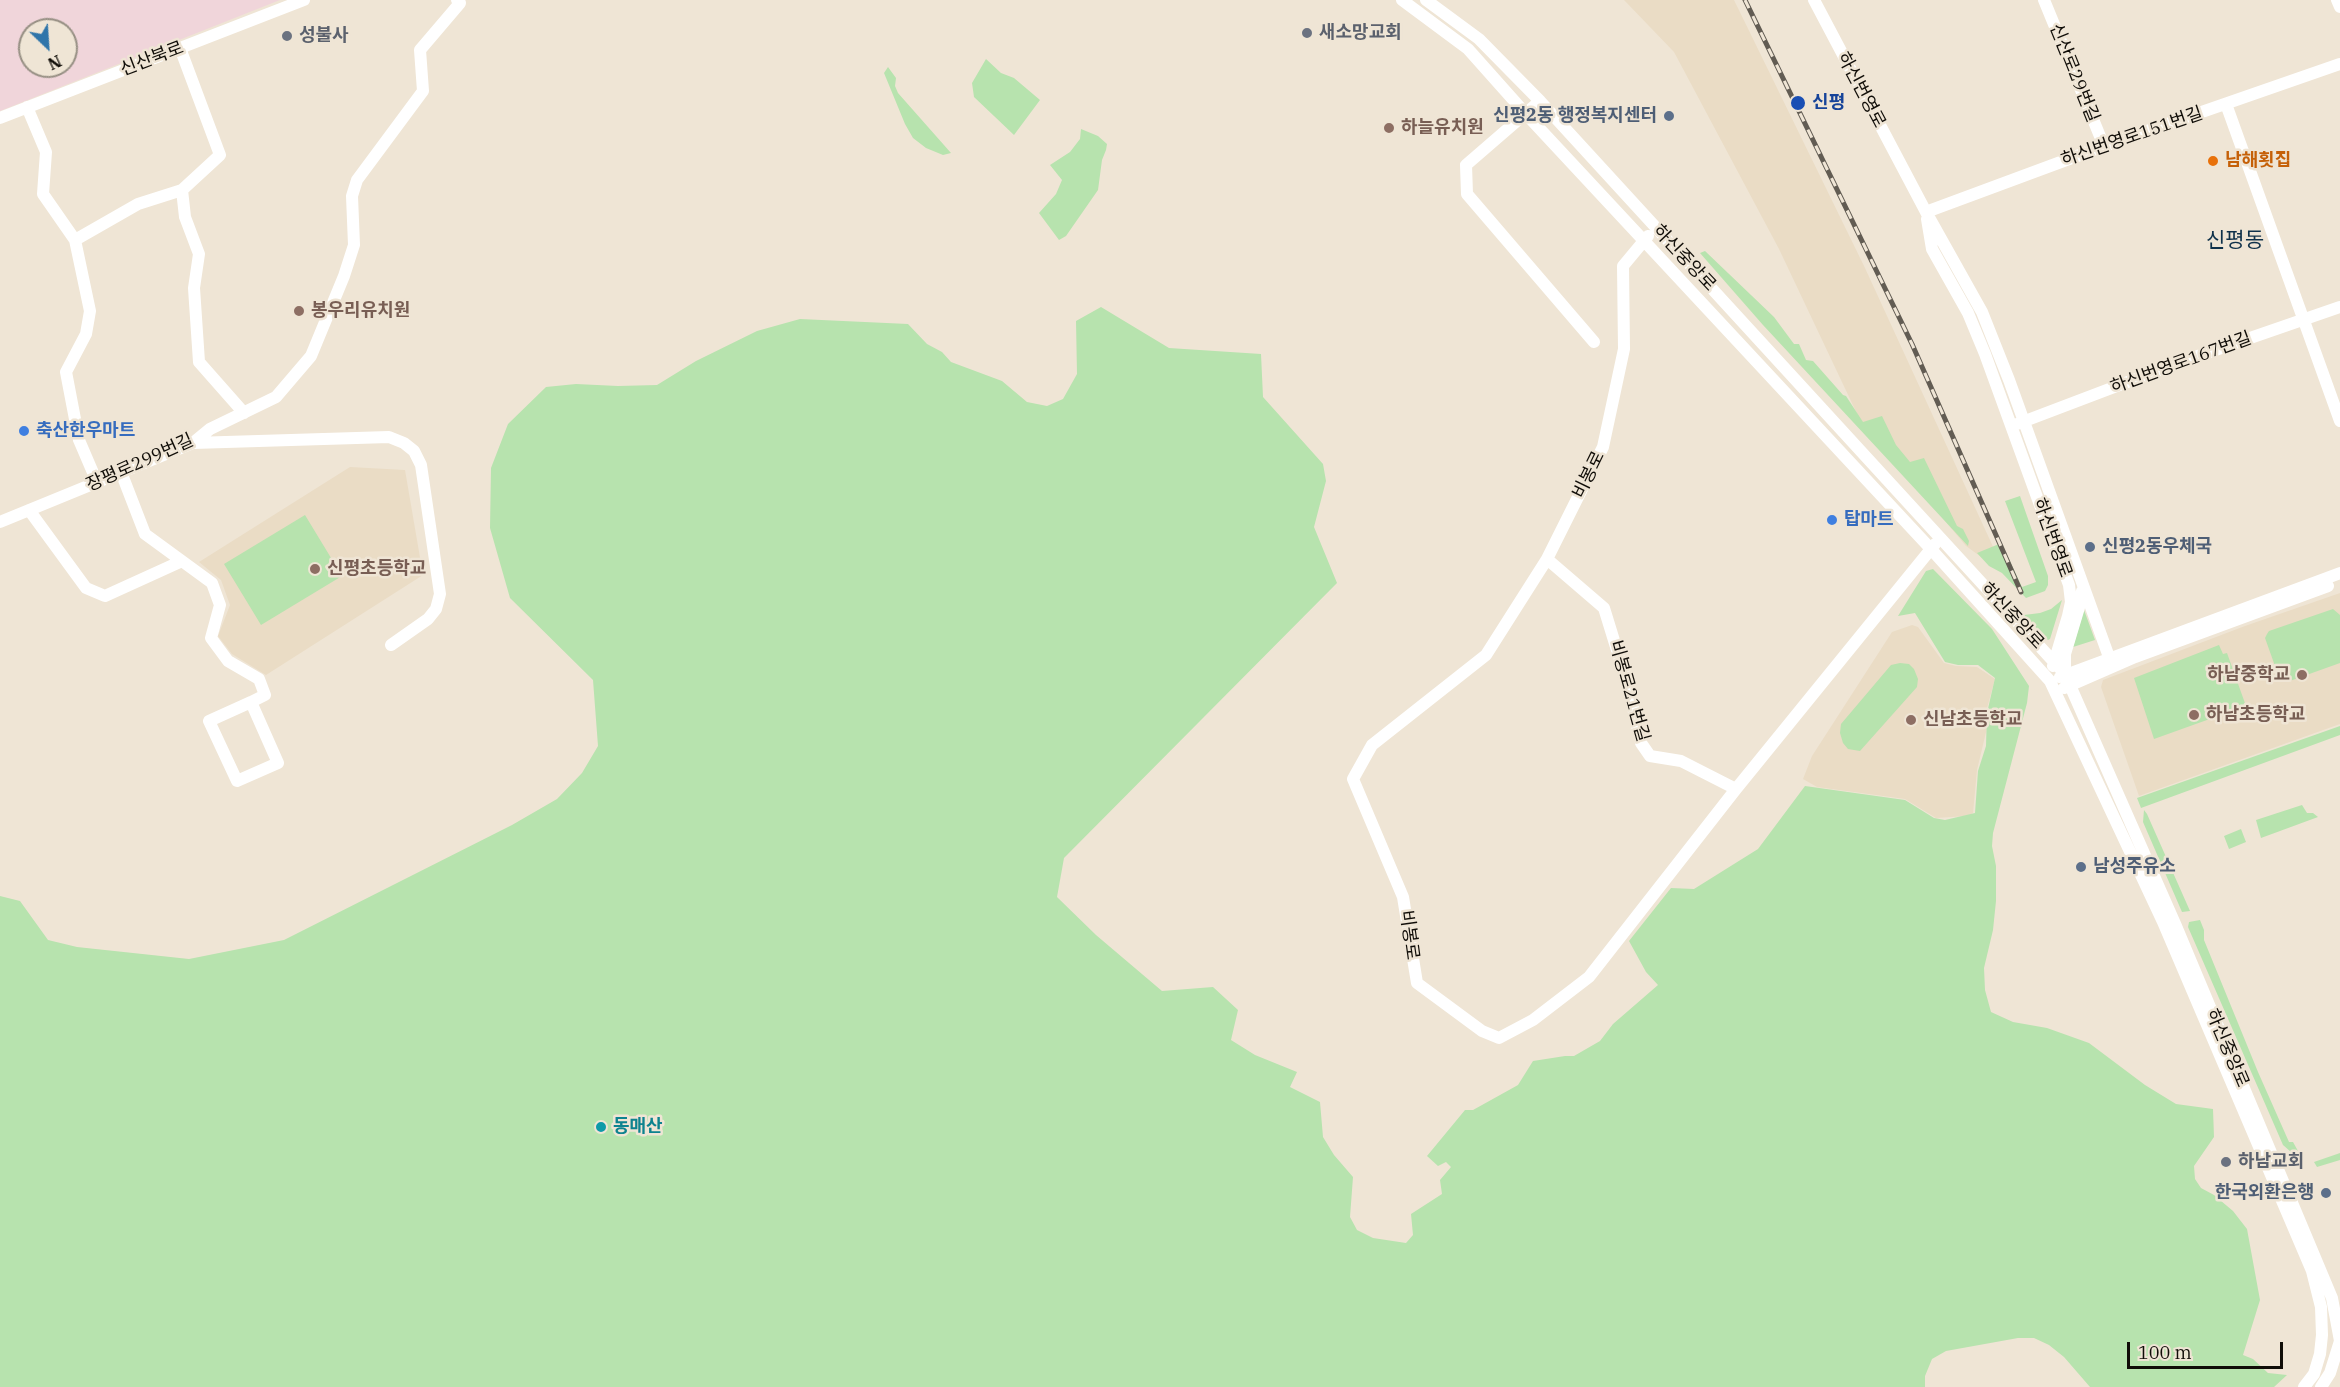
<!DOCTYPE html>
<meta charset="utf-8">
<style>
body{margin:0}
#map{position:relative;width:2340px;height:1387px;overflow:hidden;background:#efe5d5;font-family:"IBM Plex Serif",serif}
canvas{display:block}
.north{position:absolute;left:18px;top:18px;width:60px;height:60px;box-sizing:border-box;background:#efe5d5;border:2px solid #968f83;border-radius:50%;rotate:155deg;font-size:16px;font-weight:700;line-height:24px;text-align:center;color:#100d08}
.north::after{content:'';display:block;margin:auto;width:21px;height:27px;background:#2f75aa;clip-path:polygon(50% 0,100% 100%,50% 72%,0 100%)}
.scale{position:absolute;left:2127px;top:1342px;width:156px;height:27px;box-sizing:border-box;border:3px solid #100d08;border-top:0;padding-left:8px;font-size:18px;line-height:21px;white-space:nowrap;color:#100d08;-webkit-text-stroke:4px #efe5d5;paint-order:stroke}
</style>
<div id="map">
<canvas width="2340" height="1387"></canvas>
<div class="north">N</div>
<div class="scale">100 m</div>
</div>
<script>
const c = document.querySelector('canvas').getContext('2d');
c.lineJoin = 'round';
function fillPath(path, color) { c.fillStyle = color; c.fill(path, 'evenodd'); }
const shape = rows => new Path2D(rows.map(r => 'M' + r).join(''));
function stroke(path, color, width, dash) { c.strokeStyle = color; c.lineWidth = width; c.lineCap = dash ? 'butt' : 'round'; c.setLineDash(dash || []); c.stroke(path); }
function write(font, color, halo, rows, align = 'center') {
  c.font = font + ' "IBM Plex Serif","Noto Sans KR",serif'; c.lineWidth = 5; c.setLineDash([]); c.textBaseline = 'middle'; c.strokeStyle = halo; c.fillStyle = color; for (const [text, x, y, turn = 0] of rows) {
    c.save(); c.translate(x, y); c.rotate((+turn || 0) * Math.PI / 180); c.textAlign = isNaN(turn) ? turn : align; if (halo) c.strokeText(text, 0, 0); c.fillText(text, 0, 0); c.restore();
  }
}
fillPath(shape([
 [0,0,280,0,0,111],
 [30,30,66,30,66,66,30,66]
]), '#f0d5da');
fillPath(shape([
 [1624,0,1734,0,1865,268,2006,575,1966,546,1859,418,1779,249,1674,52],
 [350,467,405,470,423,575,266,675,232,654,218,636,230,605,221,580,199,562],
 [2340,593,2340,724,2139,796,2101,687,2103,680,2245,626],
 [1912,625,1918,627,1944,663,1956,666,1977,667,1995,679,1986,712,1987,728,1977,770,1973,813,1968,816,1936,818,1905,799,1817,787,1803,779,1812,756,1892,632]
]), '#eadcc5');
fillPath(shape([
 [986,59,1001,73,1014,78,1040,100,1014,135,974,97,972,83],
 [888,67,896,78,895,86,898,93,951,153,943,155,926,148,913,138,905,124,884,73],
 [1081,129,1098,136,1107,144,1106,150,1102,160,1098,190,1066,236,1059,240,1039,213,1056,194,1062,180,1050,165,1070,152,1080,139],
 [1705,251,1774,317,1794,344,1799,344,1806,360,1813,361,1843,395,1846,396,1863,422,1882,416,1896,445,1910,462,1924,458,1957,526,1963,529,1969,541,1968,546,1763,325,1700,253],
 [1101,307,1169,348,1261,354,1263,397,1323,464,1326,481,1314,527,1337,583,1064,858,1057,897,1096,935,1162,991,1213,987,1238,1010,1231,1040,1255,1055,1297,1072,1290,1087,1320,1102,1323,1137,1334,1155,1353,1177,1350,1217,1357,1230,1373,1238,1406,1243,1413,1235,1411,1214,1442,1194,1440,1180,1451,1167,1446,1162,1438,1166,1427,1156,1465,1110,1473,1110,1518,1085,1533,1061,1565,1056,1574,1056,1600,1041,1613,1024,1658,985,1646,972,1629,941,1671,888,1694,889,1758,849,1805,786,1905,800,1934,818,1945,820,1975,813,1978,771,1986,746,1987,713,1995,678,1978,665,1958,665,1945,662,1915,613,1898,616,1926,571,1933,569,1992,629,2029,686,2027,703,1993,833,1992,846,1996,866,1996,901,1993,930,1984,968,1985,990,1991,1012,2013,1022,2047,1028,2089,1043,2145,1085,2176,1104,2213,1109,2214,1137,2194,1166,2195,1179,2201,1188,2214,1195,2233,1211,2247,1229,2260,1300,2243,1355,2253,1359,2268,1373,2287,1375,2274,1387,2090,1387,2064,1357,2049,1345,2034,1338,2018,1338,1946,1351,1932,1359,1925,1376,1925,1387,0,1387,0,896,20,901,48,940,77,947,189,959,284,940,512,825,557,799,582,773,598,746,593,680,510,598,490,528,491,468,508,424,546,387,576,384,618,386,657,385,696,361,757,331,800,319,908,324,927,344,942,352,951,362,1002,381,1027,402,1047,406,1063,399,1077,374,1076,321],
 [2020,496,2048,576,2048,585,2045,591,2026,598,2002,573,1989,566,1977,553,1999,544,2006,553,2022,587,2036,582,2005,501],
 [305,515,342,576,261,625,224,564],
 [2062,600,2050,639,2048,640,2024,615,2040,613,2051,609],
 [2333,609,2340,615,2340,663,2287,682,2280,680,2265,638,2267,634,2269,631],
 [2084,610,2095,640,2073,647],
 [2219,645,2223,654,2227,653,2246,706,2154,739,2134,678],
 [1900,663,1909,664,1914,669,1918,679,1917,687,1860,751,1848,749,1843,743,1840,733,1841,724,1891,665],
 [2340,726,2340,735,2141,808,2137,798],
 [2302,805,2307,813,2313,813,2318,817,2261,838,2256,820],
 [2144,810,2147,814,2190,911,2182,912,2143,822],
 [2241,829,2246,842,2229,849,2224,836],
 [2200,920,2204,930,2204,940,2258,1072,2289,1142,2293,1142,2298,1151,2291,1152,2283,1145,2188,927,2189,922],
 [2340,1153,2340,1160,2317,1167,2314,1162]
]), '#b7e3ae');
stroke(shape([
 [1402,0,1468,49,1525,113,1930,548,2050,681,2163,922,2312,1271,2321,1307,2322,1335,2320,1354,2314,1374,2304,1387],
 [1426,0,1479,39,1540,101,2065,674,2176,926,2332,1298,2340,1341,2330,1373,2321,1387],
 [1814,0,1926,212,1982,312,2009,380,2109,657],
 [2044,0,2104,146],
 [2337,0,2340,7],
 [1540,101,1466,165,1467,194,1594,342],
 [2226,104,2340,421],
 [27,107,46,152,43,194,75,240,90,311,86,334,66,372,79,440,97,482],
 [0,118,304,0],
 [182,190,185,217,199,254,194,288,199,362,244,413],
 [1926,212,2104,146,2340,64],
 [1927,219,1932,249,1968,313,1985,354,2069,585,2071,602,2068,616,2053,666],
 [1648,236,1623,266,1624,349,1603,447,1547,559,1486,655,1372,745,1353,779,1403,897,1417,983,1482,1031,1499,1038,1533,1020,1589,977,1736,789,1935,544],
 [75,240,138,204,182,190,220,155,180,48],
 [2017,424,2175,364,2340,307],
 [193,443,389,437,404,443,414,451,421,465,440,594,436,609,428,619,391,645],
 [121,472,145,534,212,583,220,605,211,638,228,661,259,679,265,695,251,702,209,721,237,781,278,763,251,702],
 [29,510,86,588,105,596,182,561],
 [0,522,193,443,210,429,276,397,311,356,344,276,354,245,352,196,357,180,423,91,420,50,460,3,457,0],
 [1547,559,1604,608,1628,686,1641,743,1650,756,1681,761,1736,789],
 [2065,674,2065,654,2080,604,2082,591],
 [2060,677,2340,573],
 [2064,688,2135,657,2328,586]
]), '#fff', 12);
const rail = shape([
 [1745,0,1912,344,2021,592]
]);
stroke(rail, '#625c53', 5);
stroke(rail, '#efe5d5', 3, [9]);
for (const [x, y, r, color] of [
 [1307,33,6,"#6b7280"],
 [287,36,6,"#6b7280"],
 [1798,103,8,"#1a4fb4"],
 [1669,116,6,"#5c6f8a"],
 [1389,128,6,"#8d6e63"],
 [2213,161,6,"#e8710a"],
 [299,311,6,"#8d6e63"],
 [24,431,6,"#3f7fe0"],
 [1832,520,6,"#3f7fe0"],
 [2090,547,6,"#5c6f8a"],
 [315,569,6,"#8d6e63"],
 [2302,675,6,"#8d6e63"],
 [2194,715,6,"#8d6e63"],
 [1911,720,6,"#8d6e63"],
 [2081,867,6,"#5c6f8a"],
 [601,1127,6,"#0f9aa8"],
 [2226,1162,6,"#6b7280"],
 [2326,1193,6,"#5c6f8a"]
]) { const dot = new Path2D(); dot.arc(x, y, r, 0, 2 * Math.PI); c.fillStyle = color; c.fill(dot); stroke(dot, '#efe5d5', 2); }
write('bold 18px', '#5b616d', '#efe5d5', [
 ["새소망교회",1319,33],
 ["성불사",299,36],
 ["하남교회",2238,1162]
], 'left');
write('18px', '#100d08', '#efe5d5', [
 ["신산북로",152,59,-21],
 ["신산로29번길",2074,73,68],
 ["하신번영로",1861,90,62],
 ["하신번영로151번길",2132,137,-19],
 ["하신중앙로",1684,258,47],
 ["하신번영로167번길",2181,363,-20],
 ["장평로299번길",140,463,-24],
 ["비봉로",1589,475,-64],
 ["하신번영로",2052,538,70],
 ["하신중앙로",2012,616,47],
 ["비봉로21번길",1629,691,74],
 ["비봉로",1409,935,82],
 ["하신중앙로",2227,1048,67]
]);
write('bold 18px', '#164399', '#efe5d5', [
 ["신평",1812,103]
], 'left');
write('bold 18px', '#4e5e75', '#efe5d5', [
 ["신평2동 행정복지센터",1657,116],
 ["신평2동우체국",2102,547,"left"],
 ["남성주유소",2093,867,"left"],
 ["한국외환은행",2314,1193]
], 'right');
write('bold 18px', '#785e54', '#efe5d5', [
 ["하늘유치원",1401,128],
 ["봉우리유치원",311,311],
 ["신평초등학교",327,569],
 ["하남중학교",2290,675,"right"],
 ["하남초등학교",2206,715],
 ["신남초등학교",1923,720]
], 'left');
write('bold 18px', '#c56008', '#efe5d5', [
 ["남해횟집",2225,161]
], 'left');
write('bold 18px', '#366cbe', '#efe5d5', [
 ["축산한우마트",36,431],
 ["탑마트",1844,520]
], 'left');
write('bold 18px', '#0d838f', '#efe5d5', [
 ["동매산",613,1127]
], 'left');
write('21px', '#0f314a', '#efe5d5', [
 ["신평동",2235,241]
]);
</script>
